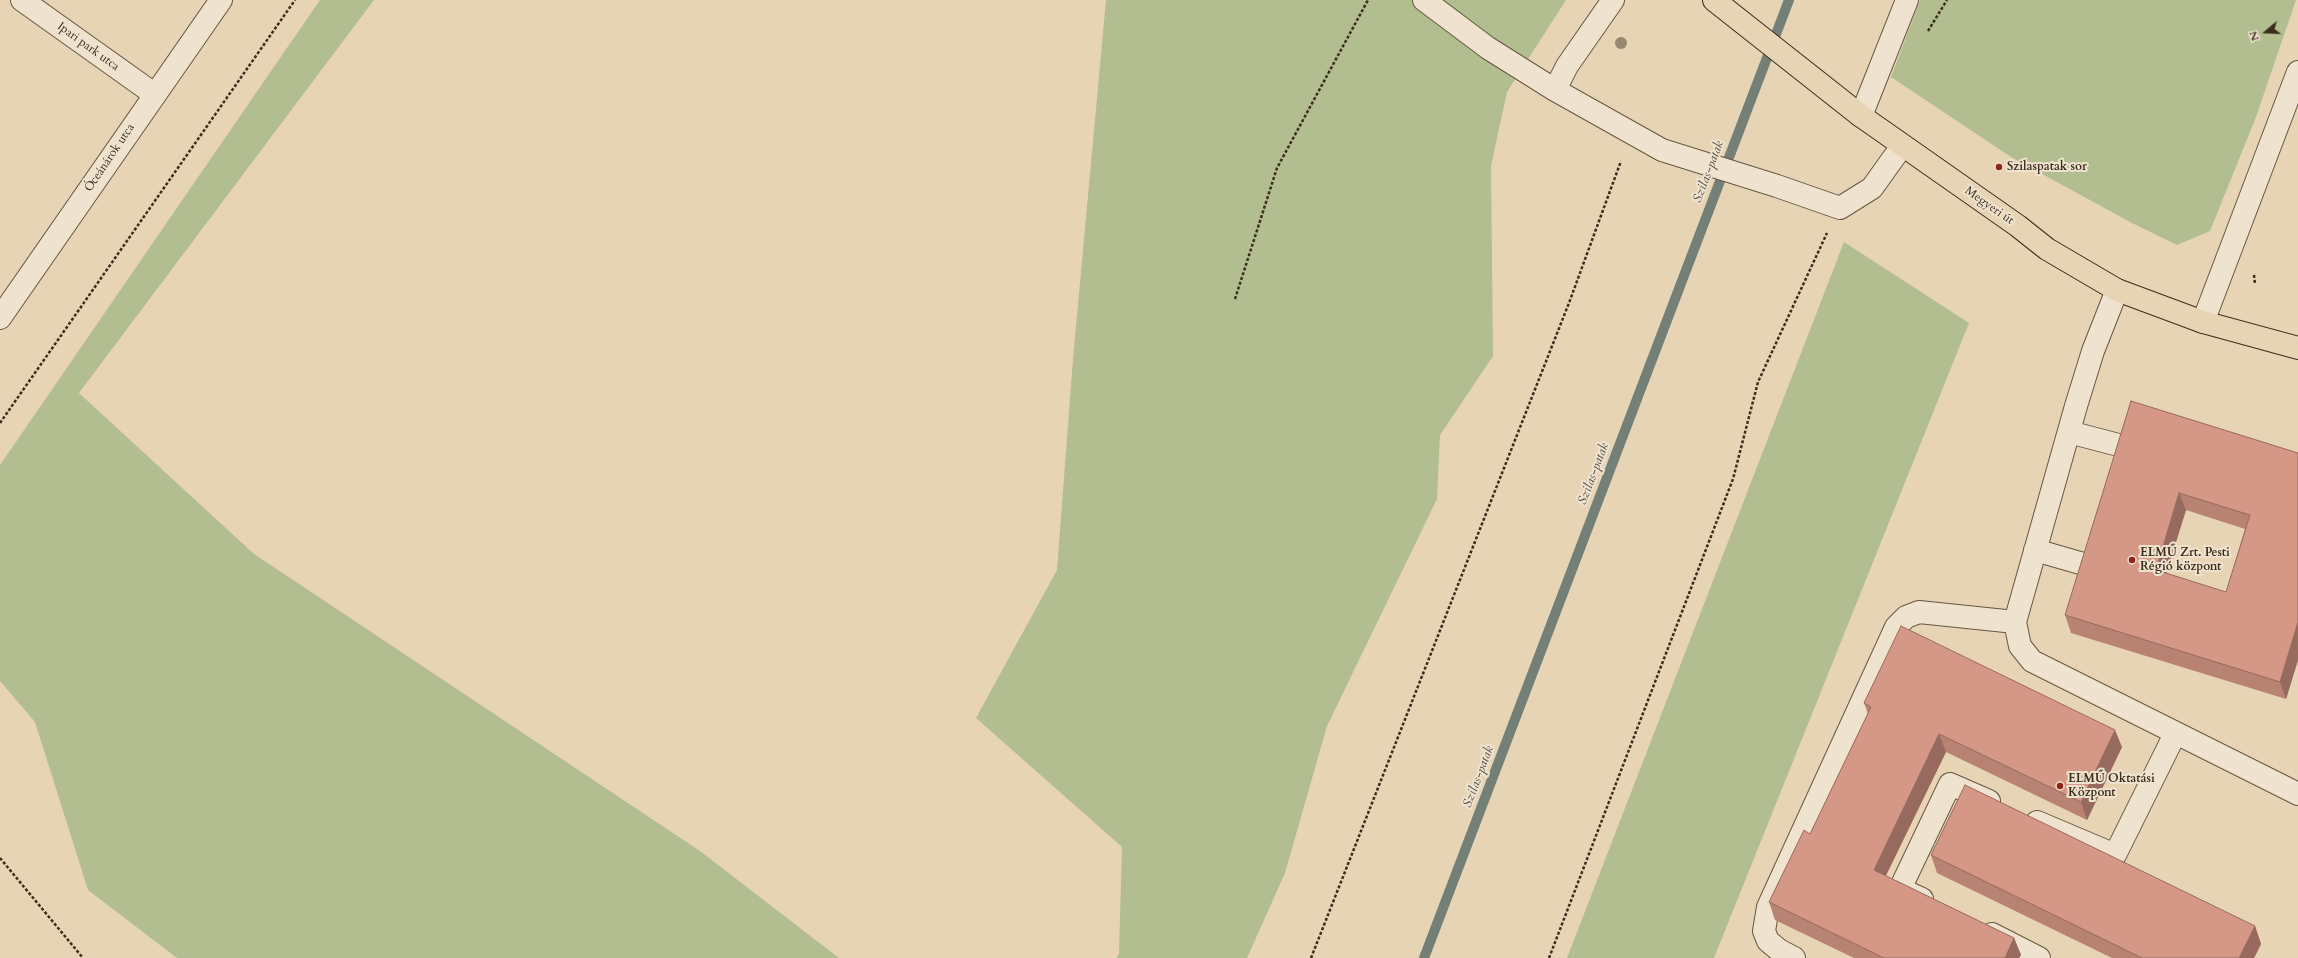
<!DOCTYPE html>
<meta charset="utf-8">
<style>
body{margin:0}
#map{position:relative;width:2298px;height:958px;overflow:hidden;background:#e7d4b5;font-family:Cardo,serif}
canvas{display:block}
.north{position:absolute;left:2246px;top:12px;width:40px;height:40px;-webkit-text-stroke:3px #efe3cf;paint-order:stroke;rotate:251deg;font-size:11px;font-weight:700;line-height:16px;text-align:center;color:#3b2c1c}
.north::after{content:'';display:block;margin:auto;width:14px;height:18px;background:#3b2c1c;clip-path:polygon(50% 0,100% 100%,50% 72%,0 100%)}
</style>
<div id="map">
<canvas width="2298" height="958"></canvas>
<div class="north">N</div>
</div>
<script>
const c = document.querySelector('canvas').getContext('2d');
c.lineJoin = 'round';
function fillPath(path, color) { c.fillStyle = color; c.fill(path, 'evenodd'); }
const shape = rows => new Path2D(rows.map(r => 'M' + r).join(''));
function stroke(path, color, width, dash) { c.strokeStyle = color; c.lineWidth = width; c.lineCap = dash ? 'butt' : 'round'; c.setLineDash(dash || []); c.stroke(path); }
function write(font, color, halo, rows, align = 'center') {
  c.font = font + ' Cardo,serif'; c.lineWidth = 4; c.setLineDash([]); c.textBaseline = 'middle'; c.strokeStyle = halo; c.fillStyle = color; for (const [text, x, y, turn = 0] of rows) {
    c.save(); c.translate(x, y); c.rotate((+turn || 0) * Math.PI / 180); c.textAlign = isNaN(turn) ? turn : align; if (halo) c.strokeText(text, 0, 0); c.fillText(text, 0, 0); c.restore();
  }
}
fillPath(shape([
 [320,0,374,0,79,393,254,554,700,851,839,958,177,958,88,890,35,722,0,681,0,465],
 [1106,0,1566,0,1507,92,1491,166,1493,356,1440,435,1437,499,1327,726,1285,873,1247,958,1116,958,1119,954,1122,847,976,718,1057,570,1073,359],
 [1920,0,2296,0,2256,117,2210,231,2177,245,2132,223,2011,157,1891,77],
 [1844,242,1969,323,1714,958,1567,958]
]), '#b2bd90');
stroke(shape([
 [1424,958,1789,0]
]), '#747f78', 10);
const minor = shape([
 [22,0,154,94],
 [1424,0,1488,48,1555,90,1662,150,1777,186,1840,208,1872,188,1902,146],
 [1555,90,1567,66,1613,0],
 [1861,116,1907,0],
 [2117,290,2093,351,2076,406,2015,622,2020,646,2032,661,2298,794],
 [0,318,221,0],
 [2203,322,2298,72],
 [2069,432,2126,447],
 [2035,550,2087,565],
 [2037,822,2115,855,2175,734],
 [1922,899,1900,889,1950,784,1989,801],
 [1992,934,2039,958],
 [1794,958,1779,950,1768,941,1764,931,1768,907,1896,627,1906,617,1919,612,2015,622]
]);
const major = shape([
 [1714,0,1861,116,2018,226,2047,249,2117,290,2203,322,2298,348]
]);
stroke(minor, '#665642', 24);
stroke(major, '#3b2c1c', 24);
stroke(shape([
 [1928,31,1947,0],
 [2254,275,2255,284],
 [1235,299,1277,168,1368,0],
 [0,423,295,0],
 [0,858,83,958],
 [1311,958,1569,303,1621,161],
 [1549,958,1733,479,1758,382,1827,233]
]), '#3b2c1c', 2.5, [3, 2]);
stroke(minor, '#efe3cf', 22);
stroke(major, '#e7d4b5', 22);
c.fillStyle = '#96886e';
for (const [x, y] of [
 [1621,43]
]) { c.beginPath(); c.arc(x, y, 6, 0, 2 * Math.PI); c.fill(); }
fillPath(shape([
 [2131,401,2298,453,2298,660,2286,699,2071,633,2065,615],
 [2186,510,2245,529,2226,592,2166,573],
 [1864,703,2122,747,2087,820,1946,752,1886,876,2014,938,2021,955,2019,958,1854,958,1775,920,1769,902,1810,834,1868,714],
 [1931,855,2255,926,2261,944,2254,958,2112,958,1937,873]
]), '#b88373');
fillPath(shape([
 [2179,493,2186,510,2162,587,2156,570],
 [2298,622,2298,660,2286,699,2280,682],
 [2115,730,2122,747,2087,820,2081,802],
 [1939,734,1946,752,1880,887,1874,870],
 [2255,926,2261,944,2254,958,2239,958],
 [2014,938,2021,955,2019,958,2005,958]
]), '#966a5e');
const building = shape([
 [2131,401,2298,453,2298,622,2280,682,2065,615,2131,401],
 [2179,493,2250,515,2226,592,2156,570,2179,493],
 [1901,626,2115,730,2081,802,1939,734,1874,870,2014,938,2005,958,1884,958,1769,902,1804,830,1810,834,1871,707,1864,703,1901,626],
 [1965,785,2255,926,2239,958,2142,958,1931,855,1965,785]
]);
fillPath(building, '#d69886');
stroke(building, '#966a5e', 1);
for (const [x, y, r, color] of [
 [1999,167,4,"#8f2418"],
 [2132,560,4,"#8f2418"],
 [2060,786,4,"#8f2418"]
]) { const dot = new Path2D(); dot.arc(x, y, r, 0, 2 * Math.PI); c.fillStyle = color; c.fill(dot); stroke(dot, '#efe3cf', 1.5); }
write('12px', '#3b2c1c', '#efe3cf', [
 ["Ipari park utca",88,47,36],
 ["Óceánárok utca",110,158,-56],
 ["Megyeri út",1989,206,35]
]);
write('bold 12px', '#3b2c1c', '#efe3cf', [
 ["Szilaspatak sor",2007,167],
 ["ELMŰ Zrt. Pesti",2140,553],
 ["Régió központ",2140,567],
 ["ELMŰ Oktatási",2068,779],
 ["Központ",2068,793]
], 'left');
write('italic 13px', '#534e42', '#efe3cf', [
 ["Szilas-patak",1709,172,-69],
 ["Szilas-patak",1594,474,-69],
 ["Szilas-patak",1479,777,-69]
]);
</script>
